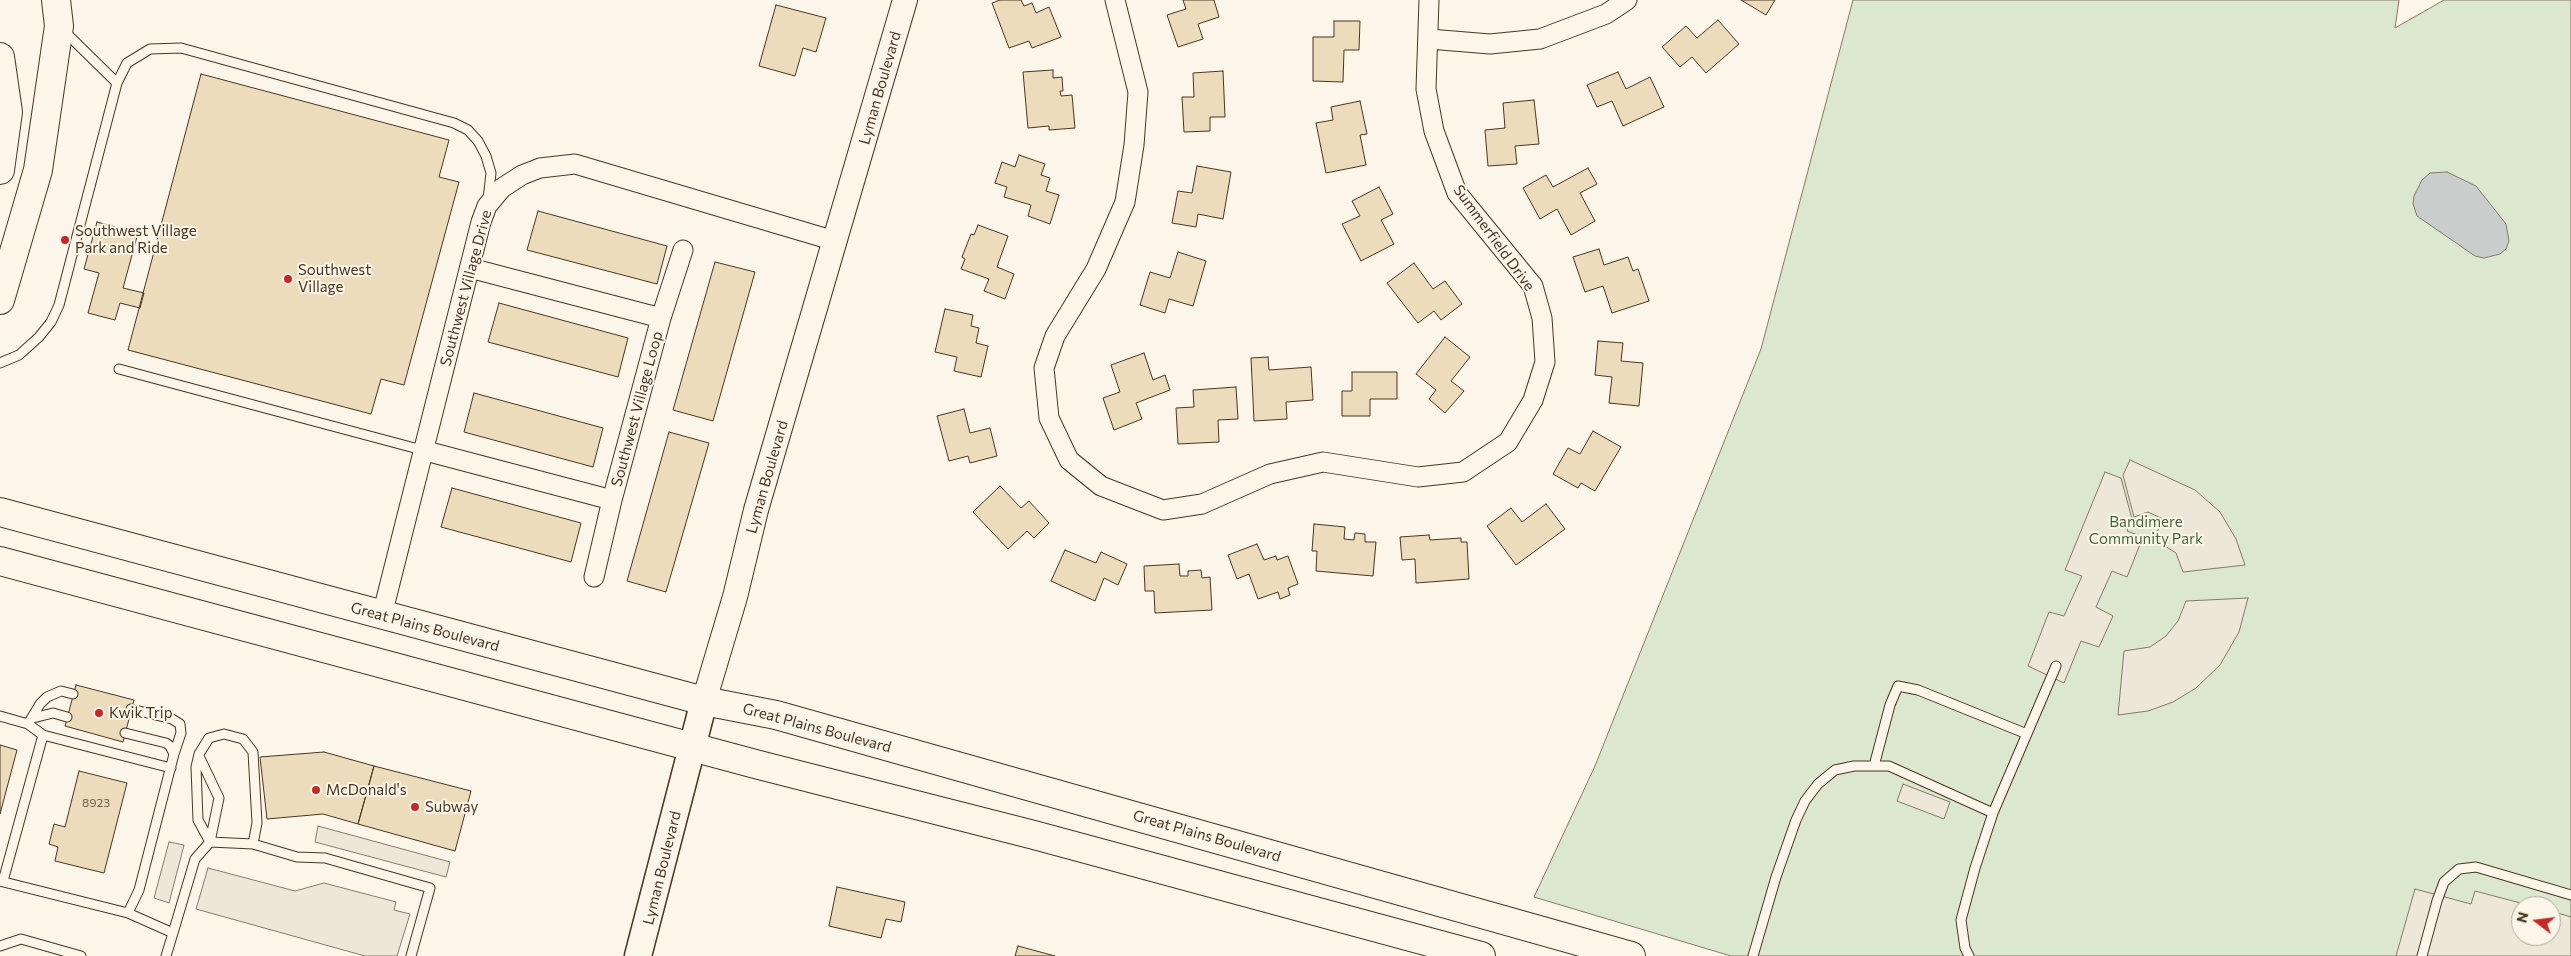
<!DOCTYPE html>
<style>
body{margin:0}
#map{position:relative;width:2571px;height:956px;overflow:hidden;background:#fbf6e9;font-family:Commissioner,sans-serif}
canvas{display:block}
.north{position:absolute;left:2511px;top:896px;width:50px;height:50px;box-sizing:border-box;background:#fbf6e9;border:1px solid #b4a999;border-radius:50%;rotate:285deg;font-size:14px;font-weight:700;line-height:20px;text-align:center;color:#4a3520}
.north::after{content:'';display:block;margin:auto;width:18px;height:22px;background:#c62828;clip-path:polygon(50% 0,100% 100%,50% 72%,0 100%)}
</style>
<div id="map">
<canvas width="2571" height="956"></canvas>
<div class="north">N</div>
</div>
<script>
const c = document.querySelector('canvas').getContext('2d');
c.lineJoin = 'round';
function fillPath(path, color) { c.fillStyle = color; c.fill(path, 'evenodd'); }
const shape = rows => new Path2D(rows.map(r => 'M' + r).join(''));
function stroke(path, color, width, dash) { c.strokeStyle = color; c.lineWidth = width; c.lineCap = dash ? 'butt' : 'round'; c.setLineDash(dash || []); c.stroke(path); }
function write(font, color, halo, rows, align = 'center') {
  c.font = font + ' Commissioner,sans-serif'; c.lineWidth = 4; c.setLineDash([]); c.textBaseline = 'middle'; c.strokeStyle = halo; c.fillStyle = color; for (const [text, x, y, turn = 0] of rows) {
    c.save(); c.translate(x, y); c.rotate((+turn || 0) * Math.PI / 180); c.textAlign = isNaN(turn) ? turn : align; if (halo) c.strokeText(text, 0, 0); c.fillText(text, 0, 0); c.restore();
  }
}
const green = shape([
 [1853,0,2399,0,2395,28,2444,0,2571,0,2571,956,1731,956,1534,897,1595,766,1761,349,1853,0],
 [2521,906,2551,906,2551,936,2521,936,2521,906]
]);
fillPath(green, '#dce7d0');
stroke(green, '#887966', 1);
const parking = shape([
 [2130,460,2195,490,2220,512,2236,539,2245,565,2183,572,2176,553,2154,539,2163,519,2148,512,2134,517,2123,475,2130,460],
 [2105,472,2121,478,2132,519,2127,531,2143,537,2127,577,2112,571,2096,607,2113,616,2099,647,2081,641,2064,683,2028,666,2049,612,2064,616,2082,576,2065,570,2105,472],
 [2248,598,2239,632,2220,665,2196,688,2173,702,2148,711,2118,715,2124,651,2150,647,2166,636,2178,621,2186,601,2248,598],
 [1903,784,1950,802,1944,819,1897,801,1903,784],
 [318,826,450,862,446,877,315,842,318,826],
 [169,842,184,845,169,903,154,898,169,842],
 [208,868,295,891,324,883,396,902,394,910,410,914,397,956,365,956,196,909,208,868],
 [2415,889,2471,904,2475,891,2532,906,2521,906,2521,936,2551,936,2551,911,2571,917,2571,956,2396,956,2415,889]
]);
fillPath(parking, '#ede7d9');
stroke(parking, '#887966', 1);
const water = shape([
 [2447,172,2476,186,2506,224,2509,241,2506,249,2500,254,2484,258,2475,256,2417,216,2413,204,2414,196,2422,180,2430,173,2447,172]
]);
fillPath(water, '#c9cecd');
stroke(water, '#887966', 1);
const building = shape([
 [1000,0,1021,0,1024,6,1032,3,1036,13,1049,7,1061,37,1032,48,1029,41,1009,48,992,3,1000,0],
 [1183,0,1214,0,1219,17,1198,24,1203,39,1178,47,1167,15,1186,9,1183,0],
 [1741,0,1775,0,1766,15,1741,0],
 [776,5,826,18,816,52,803,48,795,76,759,66,776,5],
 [1718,20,1739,44,1706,73,1692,57,1680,67,1662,47,1686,26,1697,38,1718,20],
 [1334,21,1360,21,1359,50,1344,50,1343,82,1313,81,1313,37,1334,37,1334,21],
 [1053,70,1053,78,1062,77,1063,91,1060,91,1061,96,1072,95,1075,128,1049,130,1049,126,1028,128,1023,72,1053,70],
 [1223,71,1225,117,1210,117,1210,131,1184,132,1182,97,1194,97,1193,73,1223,71],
 [1618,72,1626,89,1650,77,1664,107,1623,126,1612,101,1597,107,1587,85,1618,72],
 [201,74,449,140,439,177,459,182,404,385,381,379,371,414,128,350,201,74],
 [1534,100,1539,144,1515,146,1517,164,1488,166,1485,130,1505,128,1503,103,1534,100],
 [1360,101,1367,134,1360,135,1366,165,1326,173,1316,123,1333,120,1331,107,1360,101],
 [1019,155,1045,164,1041,175,1050,178,1046,191,1059,195,1050,224,1028,216,1031,205,1004,197,1007,187,995,183,1002,162,1015,167,1019,155],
 [1197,166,1231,172,1223,219,1198,214,1196,227,1172,223,1178,191,1192,193,1197,166],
 [1588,168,1597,184,1580,193,1595,221,1571,235,1557,209,1540,219,1523,188,1546,175,1553,187,1588,168],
 [1379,187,1393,214,1381,220,1394,244,1361,261,1342,224,1360,216,1352,201,1379,187],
 [538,211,667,246,657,284,527,250,538,211],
 [97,222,138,233,123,288,144,293,140,308,120,303,115,320,88,313,99,273,84,269,97,222],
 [978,225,1008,236,997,267,1014,274,1005,299,984,291,989,279,961,269,965,259,962,257,971,234,974,235,978,225],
 [1599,249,1604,265,1628,257,1633,271,1638,269,1649,301,1612,313,1603,286,1585,292,1573,257,1599,249],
 [1178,252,1206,261,1193,306,1169,299,1165,313,1140,305,1150,272,1170,278,1178,252],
 [715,262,755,272,713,421,673,410,715,262],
 [1414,263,1433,289,1445,281,1462,304,1441,320,1434,311,1418,323,1387,283,1414,263],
 [499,303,628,338,618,377,488,342,499,303],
 [945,309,973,315,971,326,979,328,976,343,988,346,981,377,954,371,957,357,935,352,945,309],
 [1445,337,1470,357,1451,381,1464,391,1445,413,1429,399,1436,390,1416,374,1445,337],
 [1598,341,1623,343,1621,361,1643,363,1639,406,1609,403,1612,377,1595,375,1598,341],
 [1144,353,1153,380,1165,375,1170,390,1136,403,1142,419,1114,430,1103,398,1120,392,1111,365,1144,353],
 [1268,357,1269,370,1311,367,1313,400,1286,402,1287,419,1254,421,1251,358,1268,357],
 [1352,372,1397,372,1397,399,1370,399,1370,416,1342,416,1342,391,1352,391,1352,372],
 [1236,387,1238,419,1218,420,1219,442,1178,444,1176,408,1194,407,1193,390,1236,387],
 [474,393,603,428,593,467,464,432,474,393],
 [964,409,970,433,990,428,997,456,970,463,968,456,949,461,937,416,964,409],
 [1593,431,1621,447,1595,491,1581,483,1578,488,1553,474,1568,448,1580,454,1593,431],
 [669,432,709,443,666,592,627,581,669,432],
 [1000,486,1021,508,1029,501,1049,523,1034,538,1027,531,1008,549,973,512,1000,486],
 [452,488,581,523,571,562,441,527,452,488],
 [1546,504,1565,529,1516,565,1487,526,1511,508,1522,522,1546,504],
 [1314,524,1345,527,1344,539,1354,540,1355,533,1365,534,1365,542,1376,542,1373,576,1316,571,1317,551,1312,551,1314,524],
 [1429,535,1430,540,1461,538,1461,542,1467,542,1469,579,1416,583,1415,559,1402,560,1400,537,1429,535],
 [1257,544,1264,560,1276,556,1277,560,1288,556,1298,584,1288,588,1290,595,1280,599,1278,592,1258,599,1249,574,1237,579,1228,555,1257,544],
 [1065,550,1096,563,1101,552,1127,564,1118,585,1104,578,1095,601,1051,581,1065,550],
 [1179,564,1180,576,1188,576,1188,571,1201,570,1202,578,1210,577,1212,610,1155,613,1154,591,1145,591,1144,566,1179,564],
 [76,685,134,700,123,742,65,726,76,685],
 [0,745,17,750,0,814,0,745],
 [324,752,374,766,358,824,323,814,267,819,260,757,324,752],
 [374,766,471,791,455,851,358,824,374,766],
 [79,771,127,783,104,873,55,861,58,847,49,844,54,824,65,827,79,771],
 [837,887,905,902,901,922,886,919,881,938,829,926,837,887],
 [1018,946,1055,956,1015,956,1018,946]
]);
fillPath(building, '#ecdcbc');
stroke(building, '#4a3520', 1);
const service = shape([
 [63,30,117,83],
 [0,363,19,355,39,337,51,322,59,305,117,83,127,63,150,49,181,48,454,123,468,130,478,141,486,156,491,173,488,199],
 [119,369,422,450],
 [131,709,172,719,180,724,181,733,174,754],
 [0,716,28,724,40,704,47,697,61,691,73,694],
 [33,718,53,713,67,717],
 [125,733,166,743,170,746,174,754,139,890,128,913],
 [43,735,171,768],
 [199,756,219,798,210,842],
 [1874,766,1890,705,1898,686,1918,690,2027,734],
 [210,842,198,820,196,767,199,754,209,738,224,734,243,739,253,752,257,823,253,844],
 [0,881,128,913,173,933,195,859,210,842,253,844,297,857,325,858,430,888,411,956],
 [3,881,43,735,28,724],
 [0,946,21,939,81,956],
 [166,956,173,933],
 [1753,956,1776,877,1796,820,1805,801,1818,784,1835,770,1854,766,1889,766,1993,813],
 [1969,956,1965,948,1961,920,1975,868,1993,813,2056,666],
 [2422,956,2437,901,2444,882,2459,869,2476,867,2571,895]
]);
const minor = shape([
 [1115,0,1138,92,1134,145,1125,202,1096,269,1055,336,1044,368,1049,418,1069,460,1101,486,1163,510,1202,504,1270,474,1323,462,1418,477,1463,472,1508,442,1533,400,1545,362,1542,318,1533,286,1457,193,1434,131,1426,89,1429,0],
 [1429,39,1490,44,1540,39,1606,14,1627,0],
 [661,318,683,250],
 [422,450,612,500,661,318,470,268],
 [594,577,612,500],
 [382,615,481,222,487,206,502,188,522,175,540,168,575,164,835,241]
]);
const tertiary = shape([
 [704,701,735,597,756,510,905,0]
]);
const secondary = shape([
 [638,956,704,701]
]);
const primary = shape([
 [0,512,704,701,776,715,1631,956],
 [0,561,759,765,1034,835,1481,956]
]);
const motorway = shape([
 [0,57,8,112,0,170],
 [0,300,38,170,59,26,56,0]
]);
stroke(service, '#4a3520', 11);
stroke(minor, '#4a3520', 21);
stroke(tertiary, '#4a3520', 26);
stroke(secondary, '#4a3520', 29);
stroke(primary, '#4a3520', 30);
stroke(motorway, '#4a3520', 30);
stroke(service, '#fbf6e9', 9);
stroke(minor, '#fbf6e9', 19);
stroke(tertiary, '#fbf6e9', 24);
stroke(secondary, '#fbf6e9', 26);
stroke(primary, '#fbf6e9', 28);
stroke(motorway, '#fbf6e9', 28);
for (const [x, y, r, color] of [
 [65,240,5,"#c62828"],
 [288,279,5,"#c62828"],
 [99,713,5,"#c62828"],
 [316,790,5,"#c62828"],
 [415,807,5,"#c62828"]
]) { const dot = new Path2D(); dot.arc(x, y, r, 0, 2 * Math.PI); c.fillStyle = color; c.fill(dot); stroke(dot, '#fbf6e9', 2); }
write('12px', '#725f47', null, [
 ["8923",96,803]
]);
write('15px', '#4a3520', '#fbf6e9', [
 ["Lyman Boulevard",880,88,-74],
 ["Summerfield Drive",1494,238,54],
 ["Southwest Village Drive",466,288,-75],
 ["Southwest Village Loop",637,409,-75],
 ["Lyman Boulevard",767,477,-74],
 ["Great Plains Boulevard",425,627,15],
 ["Great Plains Boulevard",817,728,15],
 ["Great Plains Boulevard",1207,836,16],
 ["Lyman Boulevard",662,868,-76]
]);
write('15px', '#4a3520', '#fbf6e9', [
 ["Southwest Village",75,231],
 ["Park and Ride",75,248],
 ["Southwest",298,270],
 ["Village",298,287],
 ["Kwik Trip",109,713],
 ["McDonald's",326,790],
 ["Subway",425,807]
], 'left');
write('15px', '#436837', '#fbf6e9', [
 ["Bandimere",2146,522],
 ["Community Park",2146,539]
]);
</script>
